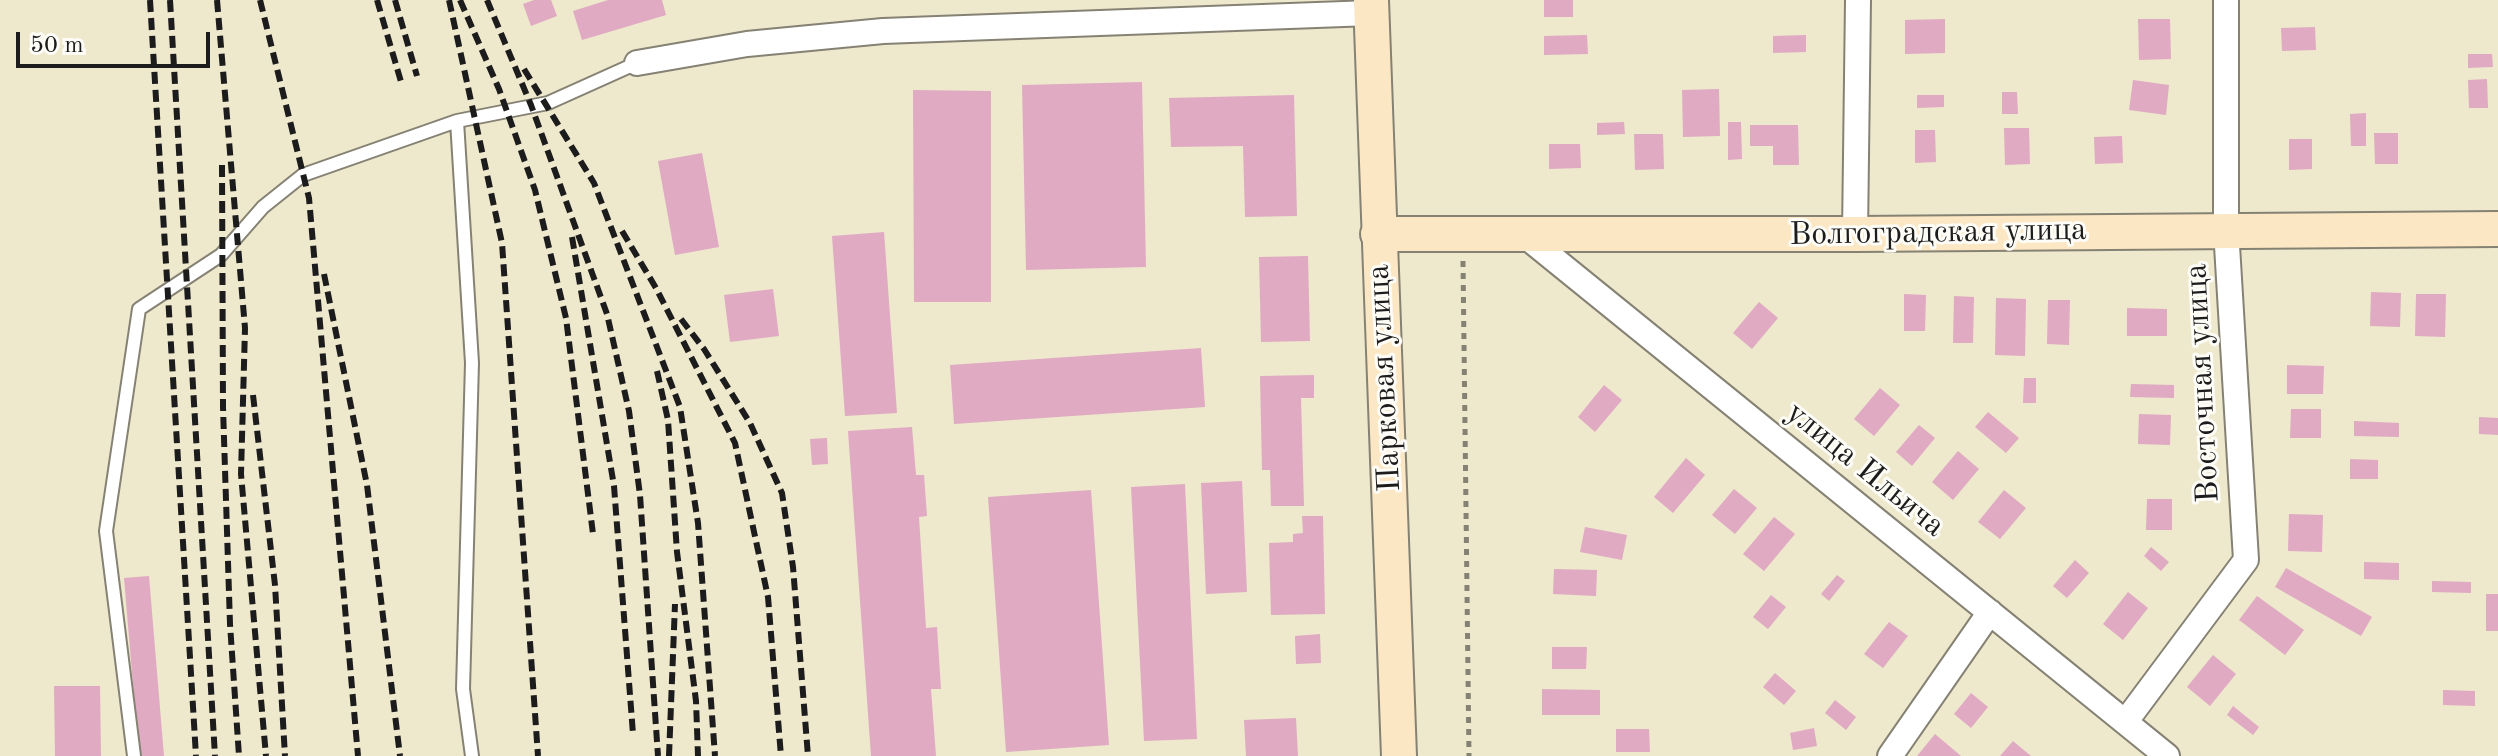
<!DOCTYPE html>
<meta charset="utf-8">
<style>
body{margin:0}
#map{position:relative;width:2498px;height:756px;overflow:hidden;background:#eee8cd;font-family:"Old Standard TT",serif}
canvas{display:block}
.scale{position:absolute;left:16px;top:32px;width:194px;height:36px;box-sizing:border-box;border:4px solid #1c1c1c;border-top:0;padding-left:10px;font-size:24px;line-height:28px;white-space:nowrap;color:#1c1c1c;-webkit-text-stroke:6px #fdfcf7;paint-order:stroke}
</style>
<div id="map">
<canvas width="2498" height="756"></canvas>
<div class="scale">50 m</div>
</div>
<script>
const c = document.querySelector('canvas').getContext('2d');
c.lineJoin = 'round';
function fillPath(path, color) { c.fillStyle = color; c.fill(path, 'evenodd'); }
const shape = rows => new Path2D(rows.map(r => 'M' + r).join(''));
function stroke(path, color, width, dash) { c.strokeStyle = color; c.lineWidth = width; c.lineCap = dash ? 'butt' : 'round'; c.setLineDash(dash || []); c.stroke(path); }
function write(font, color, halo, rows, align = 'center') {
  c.font = font + ' "Old Standard TT",serif'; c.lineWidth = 6; c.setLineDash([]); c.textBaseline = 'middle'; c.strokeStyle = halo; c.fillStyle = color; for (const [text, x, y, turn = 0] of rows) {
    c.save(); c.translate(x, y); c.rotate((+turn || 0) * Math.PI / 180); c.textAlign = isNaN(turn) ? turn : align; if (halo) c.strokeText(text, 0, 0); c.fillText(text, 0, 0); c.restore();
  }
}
fillPath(shape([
 [534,0,551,0,557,16,531,26,523,4],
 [608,0,662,0,666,15,582,40,573,11],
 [1544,0,1573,0,1573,17,1544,17],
 [1945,19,1945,53,1905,54,1905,20],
 [2138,19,2170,19,2171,59,2139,60],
 [2315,27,2316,50,2282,51,2281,28],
 [1587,35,1588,54,1544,55,1544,36],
 [1806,35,1806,52,1773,53,1773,36],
 [2468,54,2492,54,2493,67,2468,68],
 [2487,79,2488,108,2469,108,2468,80],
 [2133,80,2169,85,2166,115,2129,110],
 [1142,82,1146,267,1026,270,1022,85],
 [1719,89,1720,136,1683,137,1682,90],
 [913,90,991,91,991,302,914,302],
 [2002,92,2017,92,2018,114,2002,114],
 [1294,95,1297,216,1245,217,1243,146,1171,147,1169,98],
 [1917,95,1944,95,1944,107,1917,108],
 [2366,113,2366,146,2351,146,2350,114],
 [1624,122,1625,134,1597,135,1597,123],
 [1728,122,1741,122,1742,159,1728,160],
 [1750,125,1798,125,1799,165,1773,165,1773,146,1750,146],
 [2004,128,2029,128,2030,164,2005,165],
 [1915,130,1935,130,1936,162,1915,163],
 [2374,133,2398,133,2398,164,2375,164],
 [1634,134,1663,134,1664,169,1635,170],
 [2122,136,2123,163,2095,164,2094,137],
 [2289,139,2312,139,2312,169,2289,170],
 [1549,144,1580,144,1581,168,1549,169],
 [702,153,719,247,675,255,658,161],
 [884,232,897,413,845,416,832,236],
 [1308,256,1310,341,1261,342,1259,257],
 [773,289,779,336,730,342,724,295],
 [2371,292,2401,293,2400,327,2370,326],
 [1904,294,1926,295,1925,331,1904,331],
 [2416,294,2446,294,2445,337,2415,336],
 [1954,296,1974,297,1973,343,1953,343],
 [1996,298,2026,299,2025,356,1995,355],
 [2048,300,2070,300,2069,345,2047,344],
 [1759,302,1778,318,1752,349,1733,333],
 [2127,308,2167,309,2167,336,2127,336],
 [1201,348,1205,407,954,424,950,365],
 [2287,365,2324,366,2323,394,2287,394],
 [1314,375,1314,398,1301,398,1304,506,1271,506,1270,470,1262,470,1260,376],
 [2024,378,2036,378,2036,403,2023,403],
 [2131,384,2174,385,2174,398,2130,397],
 [1604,385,1622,400,1595,432,1578,417],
 [1880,388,1900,405,1874,436,1854,419],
 [2291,409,2321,409,2321,438,2290,438],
 [1988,412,2019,438,2006,453,1975,427],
 [2139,414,2171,415,2170,445,2138,444],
 [2479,417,2498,418,2498,435,2479,434],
 [2354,421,2399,423,2399,437,2354,436],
 [1919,425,1935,438,1912,466,1896,452],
 [912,427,916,475,924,475,927,516,919,517,926,628,937,627,941,689,931,689,936,756,871,756,848,431],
 [827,438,828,464,812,465,810,439],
 [1958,451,1979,469,1953,500,1932,482],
 [1686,458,1705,475,1673,513,1654,497],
 [2350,459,2378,460,2378,479,2350,479],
 [1242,481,1247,592,1206,594,1201,483],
 [1185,484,1197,739,1144,741,1131,487],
 [1734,489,1757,508,1735,534,1712,515],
 [1091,490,1109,745,1006,752,988,497],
 [2004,490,2026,508,2000,539,1978,522],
 [2147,499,2172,499,2172,530,2146,530],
 [2289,514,2323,515,2322,552,2288,551],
 [1302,516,1323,516,1325,614,1271,615,1269,543,1293,542,1293,534,1303,533],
 [1774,517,1795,534,1764,571,1743,554],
 [1585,527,1627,535,1622,560,1580,552],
 [2151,547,2169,562,2161,571,2144,556],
 [2075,560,2089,573,2067,598,2053,586],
 [2364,562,2399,563,2399,580,2364,579],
 [2286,568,2372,617,2361,636,2275,587],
 [1554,569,1597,570,1596,596,1553,594],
 [1837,575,1845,581,1829,601,1821,594],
 [149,576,164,756,139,756,124,578],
 [2432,581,2471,582,2471,593,2432,592],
 [2128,592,2148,608,2123,640,2103,624],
 [2486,594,2498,594,2498,631,2486,631],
 [1771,595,1786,607,1768,629,1753,617],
 [2257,596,2304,630,2285,655,2239,620],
 [1889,622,1908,636,1883,668,1864,654],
 [1320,634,1321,663,1296,664,1295,636],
 [1552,647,1587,647,1586,669,1552,669],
 [2213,655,2236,674,2210,706,2187,687],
 [1775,673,1796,691,1784,705,1763,687],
 [54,686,100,686,101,756,55,756],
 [1542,689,1600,690,1600,715,1542,715],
 [2443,690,2475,691,2475,706,2443,705],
 [1971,693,1988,707,1971,728,1954,714],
 [1835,700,1856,717,1846,730,1825,713],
 [2233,706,2259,727,2253,735,2227,715],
 [1296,718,1298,756,1246,756,1244,720],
 [1814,728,1817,746,1793,750,1790,733],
 [1616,729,1649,729,1650,752,1616,752],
 [1935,734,1961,756,1917,756],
 [2013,741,2031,756,2000,756]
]), '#dfaac2');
const service = shape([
 [457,121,472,363,463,689,472,756],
 [134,756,106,531,139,309,221,255,263,207,303,175,457,121,548,103,637,63]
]);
const minor = shape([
 [637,63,747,44,883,31,1371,13],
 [1523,234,2167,756],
 [1855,234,1858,0],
 [2126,721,2246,560,2226,229,2226,0],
 [1890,756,1990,612]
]);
const secondary = shape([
 [1371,0,1399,756],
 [1378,234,1855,234,2498,229]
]);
stroke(service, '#858274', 16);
stroke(minor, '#858274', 28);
stroke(secondary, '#858274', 38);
stroke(shape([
 [1463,261,1469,756]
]), '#858274', 5, [6, 6]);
stroke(service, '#fff', 12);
stroke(minor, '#fff', 24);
stroke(secondary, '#fbe7c3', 34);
stroke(shape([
 [150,0,196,756],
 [170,0,215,756],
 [217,0,245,328,241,474,266,756],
 [260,0,309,198,358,756],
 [377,0,402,85],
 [395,0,417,76],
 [449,0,502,243,538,756],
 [460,0,499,89,535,190,566,318,593,534],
 [487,0,531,105,607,314,629,411,640,495,658,756],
 [524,69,594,183,680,407,698,523,715,756],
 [222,165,223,407,230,624,239,756],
 [622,231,656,288,735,443,768,597,781,756],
 [572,237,614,486,633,734],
 [324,274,367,485,400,756],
 [681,319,704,349,750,423,782,493,793,567,808,756],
 [657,371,668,420,677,552,696,701,698,756],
 [253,395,275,585,285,756],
 [669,756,675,604]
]), '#1c1c1c', 6, [12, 6]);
write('32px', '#1c1c1c', '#fdfcf7', [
 ["Волгоградская улица",1938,233,-1],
 ["Парковая улица",1385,378,-93],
 ["Восточная улица",2203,383,-93],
 ["улица Ильича",1865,470,39]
]);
</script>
